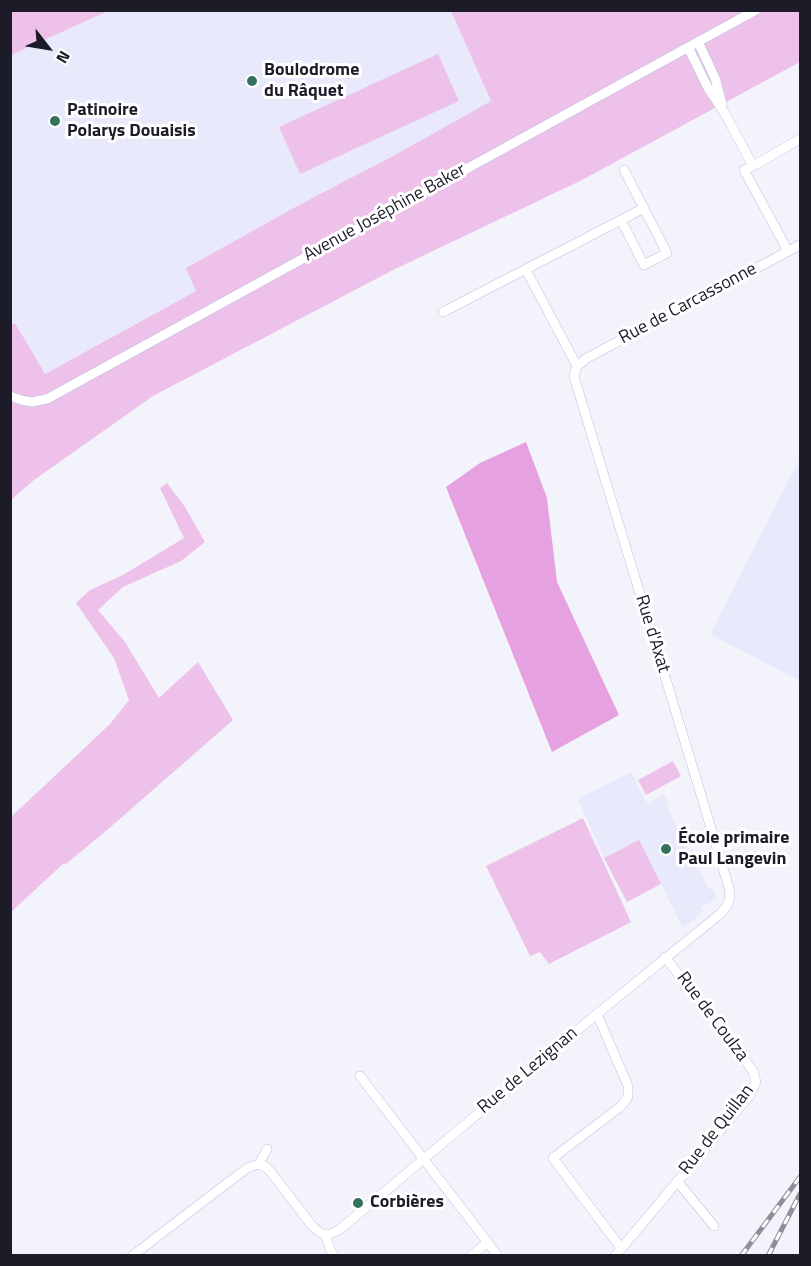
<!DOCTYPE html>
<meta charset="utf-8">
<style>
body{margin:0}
#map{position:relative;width:811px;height:1266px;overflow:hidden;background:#f3f3fb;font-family:"Titillium Web",sans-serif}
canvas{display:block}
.frame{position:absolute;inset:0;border:12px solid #1c1c29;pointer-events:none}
.north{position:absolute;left:18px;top:18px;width:60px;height:60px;-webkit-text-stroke:4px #fff;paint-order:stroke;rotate:121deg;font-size:16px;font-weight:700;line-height:24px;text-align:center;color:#1c1c29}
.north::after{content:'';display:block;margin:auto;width:21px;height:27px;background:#1c1c29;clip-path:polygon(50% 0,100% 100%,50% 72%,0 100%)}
</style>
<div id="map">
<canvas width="811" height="1266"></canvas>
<div class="frame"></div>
<div class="north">N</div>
</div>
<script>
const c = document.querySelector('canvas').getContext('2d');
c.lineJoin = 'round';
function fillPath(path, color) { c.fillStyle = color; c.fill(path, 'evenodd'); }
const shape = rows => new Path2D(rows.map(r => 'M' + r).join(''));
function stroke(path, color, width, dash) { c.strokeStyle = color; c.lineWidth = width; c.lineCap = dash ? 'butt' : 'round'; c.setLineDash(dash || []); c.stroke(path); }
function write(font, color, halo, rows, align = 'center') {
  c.font = font + ' "Titillium Web",sans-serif'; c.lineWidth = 6; c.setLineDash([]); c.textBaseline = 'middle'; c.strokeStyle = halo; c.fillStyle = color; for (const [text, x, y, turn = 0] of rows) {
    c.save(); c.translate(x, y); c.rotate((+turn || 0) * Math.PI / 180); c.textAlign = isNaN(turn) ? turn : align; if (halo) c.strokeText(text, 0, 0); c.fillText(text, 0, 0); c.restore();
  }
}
fillPath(shape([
 [108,11,451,11,491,101,393,156,299,205,187,268,196,291,44,374,15,323,11,325,10,55],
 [800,458,800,681,710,634],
 [631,772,647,803,664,795,669,805,667,807,709,889,712,888,718,899,701,907,703,912,683,928,639,841,604,858,578,799]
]), '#e8e9fb');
fillPath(shape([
 [11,10,108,10,108,11,11,55],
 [451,11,800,11,800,62,580,181,393,270,153,396,34,480,11,500,11,325,15,323,45,374,196,291,186,268,299,205,393,156,491,101],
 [438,54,459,101,300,174,279,127],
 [167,483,185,507,205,542,181,561,123,587,98,610,125,642,159,698,198,662,233,720,107,830,66,864,64,863,11,912,11,817,110,724,129,700,114,658,76,603,90,590,123,575,184,538,160,488],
 [673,761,681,776,646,795,638,780],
 [583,818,631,922,549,964,540,952,530,956,486,866],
 [639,840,661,884,627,902,604,858]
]), '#edc1e9');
fillPath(shape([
 [526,442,547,498,557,582,619,715,552,752,446,487,480,463]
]), '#e6a2e0');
const street = shape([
 [698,42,715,78,722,104],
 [688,47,708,88,724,112,753,166,744,170,788,251],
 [753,166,800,139],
 [621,220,644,208],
 [526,270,577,366],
 [443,312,621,220,644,265,667,253,624,170],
 [577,366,587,358,800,245],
 [10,396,21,400,32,402,47,399,756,10],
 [597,1014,628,1086,628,1095,627,1099,620,1107,553,1158,621,1248],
 [360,1076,498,1256],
 [259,1164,266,1167,270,1171,313,1227,321,1233,325,1234,330,1249,334,1256],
 [677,1181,714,1226],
 [325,1234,330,1234,339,1230,597,1014,720,914,727,906,730,897,729,888,695,775,575,380,574,375,577,366],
 [132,1256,247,1168,259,1164,267,1149],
 [471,1256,488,1242],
 [615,1256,750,1095,756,1082,753,1071,665,957]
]);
stroke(street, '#bebfe2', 10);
stroke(street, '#fff', 9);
const rail = shape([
 [741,1256,800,1177],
 [768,1256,800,1194]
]);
stroke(rail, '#8f8f99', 5);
stroke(rail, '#fff', 3, [9]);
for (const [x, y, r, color] of [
 [252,81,6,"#35725e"],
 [55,121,6,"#35725e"],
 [666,849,6,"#35725e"],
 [358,1203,6,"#35725e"]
]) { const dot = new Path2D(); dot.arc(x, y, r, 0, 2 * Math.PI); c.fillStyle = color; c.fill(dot); stroke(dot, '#fff', 2); }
write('bold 18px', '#1c1c29', '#fff', [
 ["Boulodrome",264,71],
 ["du Râquet",264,92],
 ["Patinoire",67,111],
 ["Polarys Douaisis",67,132],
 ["École primaire",678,839],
 ["Paul Langevin",678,860],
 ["Corbières",370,1203]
], 'left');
write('18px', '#1c1c29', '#fff', [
 ["Avenue Joséphine Baker",385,213,-29],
 ["Rue de Carcassonne",688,304,-28],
 ["Rue d'Axat",652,634,73],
 ["Rue de Coulza",712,1017,53],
 ["Rue de Lezignan",528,1071,-40],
 ["Rue de Quillan",717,1130,-52]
]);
</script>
